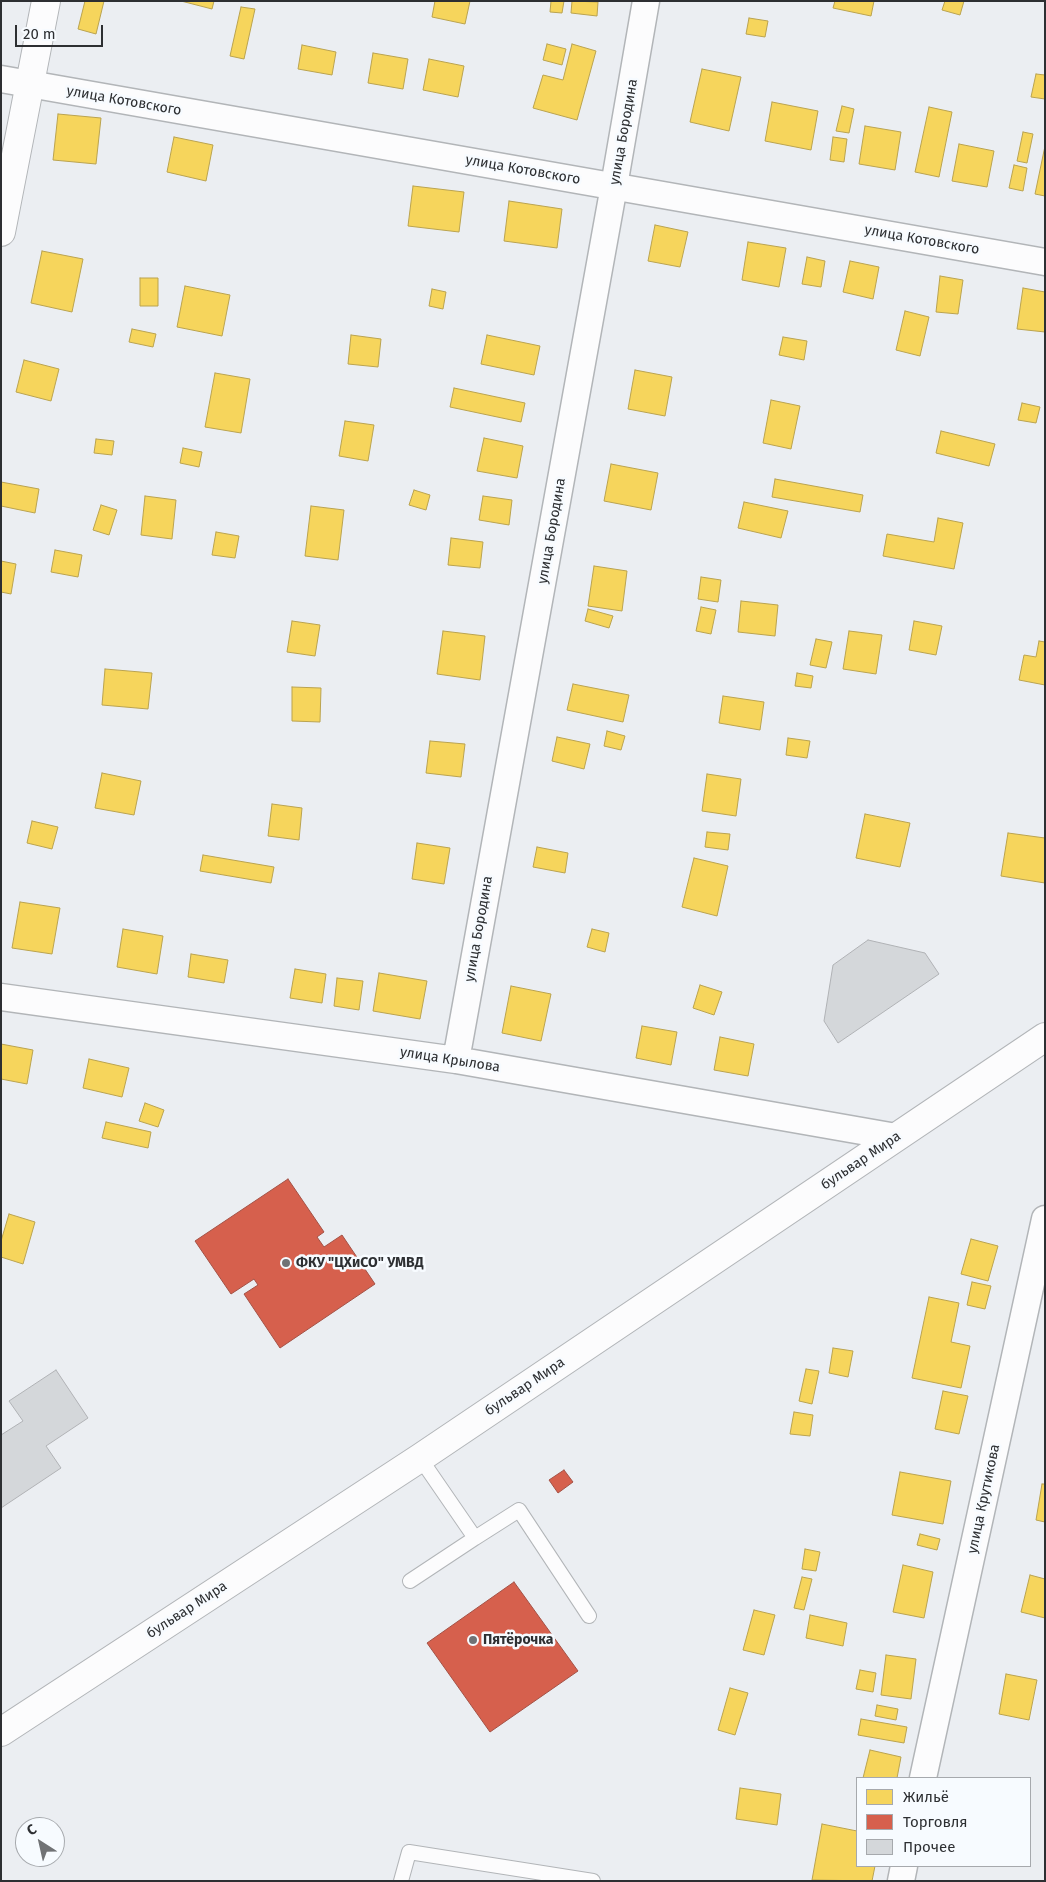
<!DOCTYPE html>
<meta charset="utf-8">
<style>
body{margin:0}
#map{position:relative;width:1046px;height:1882px;overflow:hidden;background:#ebeef2;font-family:"Fira Sans",sans-serif}
canvas{display:block}
.frame{position:absolute;inset:0;border:2px solid #2d2f32;pointer-events:none}
.legend{position:absolute;left:856px;top:1777px;width:175px;height:90px;box-sizing:border-box;background:#f7fbff;border:1px solid #a6a9ad;margin:0;padding:6px 9px;list-style:none;font-size:15px;color:#2d2f32}
.legend li{display:flex;align-items:center;gap:10px;height:25px}
.legend b{width:25px;border:1px solid #a6a9ad}
.north{position:absolute;left:15px;top:1817px;width:50px;height:50px;box-sizing:border-box;background:#f7fbff;border:1px solid #a6a9ad;border-radius:50%;rotate:325deg;font-size:14px;font-weight:700;line-height:20px;text-align:center;color:#2d2f32}
.north::after{content:'';display:block;margin:auto;width:18px;height:22px;background:#707275;clip-path:polygon(50% 0,100% 100%,50% 72%,0 100%)}
.scale{position:absolute;left:15px;top:25px;width:88px;height:22px;box-sizing:border-box;border:2px solid #2d2f32;border-top:0;padding-left:6px;font-size:15px;line-height:18px;white-space:nowrap;color:#2d2f32;-webkit-text-stroke:4px #f7fbff;paint-order:stroke}
</style>
<div id="map">
<canvas width="1046" height="1882"></canvas>
<div class="frame"></div>
<ul class="legend">
<li><b style="height:14px;background:#f6d55c"></b>Жильё</li>
<li><b style="height:14px;background:#d6604d"></b>Торговля</li>
<li><b style="height:14px;background:#d4d7da"></b>Прочее</li>
</ul>
<div class="north">С</div>
<div class="scale">20 m</div>
</div>
<script>
const c = document.querySelector('canvas').getContext('2d');
c.lineJoin = 'round';
function fillPath(path, color) { c.fillStyle = color; c.fill(path, 'evenodd'); }
const shape = rows => new Path2D(rows.map(r => 'M' + r).join(''));
function stroke(path, color, width, dash) { c.strokeStyle = color; c.lineWidth = width; c.lineCap = dash ? 'butt' : 'round'; c.setLineDash(dash || []); c.stroke(path); }
function write(font, color, halo, rows, align = 'center') {
  c.font = font + ' "Fira Sans",sans-serif'; c.lineWidth = 5; c.setLineDash([]); c.textBaseline = 'middle'; c.strokeStyle = halo; c.fillStyle = color; for (const [text, x, y, turn = 0] of rows) {
    c.save(); c.translate(x, y); c.rotate((+turn || 0) * Math.PI / 180); c.textAlign = isNaN(turn) ? turn : align; if (halo) c.strokeText(text, 0, 0); c.fillText(text, 0, 0); c.restore();
  }
}
const homes = shape([
 [85,1,104,1,96,34,78,29,85,1],
 [181,1,214,1,212,9,181,1],
 [435,1,470,1,465,24,432,17,435,1],
 [551,1,564,1,562,13,550,12,551,1],
 [572,1,598,2,597,16,571,13,572,1],
 [835,1,874,1,871,16,833,8,835,1],
 [945,1,964,1,960,15,942,10,945,1],
 [241,7,255,9,244,59,230,56,241,7],
 [749,18,768,21,765,37,746,34,749,18],
 [547,44,566,49,562,65,543,60,547,44],
 [572,44,596,51,577,120,533,108,543,75,563,80,572,44],
 [302,45,336,52,332,75,298,69,302,45],
 [373,53,408,59,403,89,368,83,373,53],
 [429,59,464,66,458,97,423,90,429,59],
 [702,69,741,77,729,131,690,122,702,69],
 [1036,74,1045,75,1045,99,1031,97,1036,74],
 [772,102,818,111,811,150,765,141,772,102],
 [842,106,854,109,849,133,836,131,842,106],
 [929,107,952,112,939,177,915,172,929,107],
 [58,114,101,118,96,164,53,160,58,114],
 [865,126,901,132,895,170,859,164,865,126],
 [1023,132,1033,134,1027,163,1017,161,1023,132],
 [174,137,213,145,206,181,167,172,174,137],
 [833,137,847,139,844,162,830,160,833,137],
 [959,144,994,151,987,187,952,181,959,144],
 [1045,146,1045,196,1035,194,1045,146],
 [1014,165,1027,168,1023,191,1009,188,1014,165],
 [413,186,464,192,459,232,408,226,413,186],
 [509,201,562,209,557,248,504,241,509,201],
 [655,225,688,232,680,267,648,261,655,225],
 [748,242,786,248,779,287,742,280,748,242],
 [42,251,83,259,72,312,31,303,42,251],
 [807,257,825,261,821,287,802,284,807,257],
 [850,261,879,267,873,299,843,292,850,261],
 [940,276,963,280,958,314,936,312,940,276],
 [140,278,158,278,158,306,140,306,140,278],
 [185,286,230,295,222,336,177,327,185,286],
 [1023,288,1045,292,1045,332,1017,329,1023,288],
 [432,289,446,292,443,309,429,306,432,289],
 [905,311,929,317,920,356,896,350,905,311],
 [132,329,156,334,153,347,129,342,132,329],
 [351,335,381,339,378,367,348,364,351,335],
 [487,335,540,346,534,375,481,364,487,335],
 [783,337,807,341,804,360,779,355,783,337],
 [24,360,59,369,51,401,16,392,24,360],
 [635,370,672,377,665,416,628,409,635,370],
 [215,373,250,379,241,433,205,427,215,373],
 [454,388,525,403,521,422,450,407,454,388],
 [771,400,800,406,791,449,763,443,771,400],
 [1022,403,1040,407,1036,423,1018,420,1022,403],
 [345,421,374,425,368,461,339,456,345,421],
 [941,431,995,444,989,466,936,453,941,431],
 [484,438,523,446,517,478,477,471,484,438],
 [96,439,114,441,112,455,94,453,96,439],
 [183,448,202,452,199,467,180,463,183,448],
 [611,464,658,473,651,510,604,501,611,464],
 [775,479,863,495,860,512,772,497,775,479],
 [1,482,39,489,35,513,1,506,1,482],
 [414,490,430,495,426,510,409,505,414,490],
 [145,496,176,500,172,539,141,535,145,496],
 [483,496,512,500,509,525,479,520,483,496],
 [744,502,788,511,781,538,738,528,744,502],
 [101,505,117,510,109,535,93,530,101,505],
 [311,506,344,510,338,560,305,556,311,506],
 [938,518,963,523,954,569,883,556,887,534,934,542,938,518],
 [216,532,239,536,235,558,212,555,216,532],
 [451,538,483,542,480,568,448,565,451,538],
 [55,550,82,555,78,577,51,572,55,550],
 [1,561,16,564,11,594,1,592,1,561],
 [594,566,627,571,622,611,588,606,594,566],
 [701,577,721,580,718,602,698,599,701,577],
 [741,601,778,605,775,636,738,632,741,601],
 [701,607,716,610,711,634,696,631,701,607],
 [588,609,613,616,609,628,585,621,588,609],
 [292,621,320,625,315,656,287,652,292,621],
 [914,621,942,626,936,655,909,650,914,621],
 [443,631,485,636,480,680,437,674,443,631],
 [849,631,882,635,876,674,843,669,849,631],
 [816,639,832,642,826,668,810,665,816,639],
 [1039,641,1045,642,1045,685,1019,680,1024,655,1036,657,1039,641],
 [105,669,152,673,148,709,102,705,105,669],
 [797,673,813,676,811,688,795,686,797,673],
 [573,684,629,695,623,722,567,710,573,684],
 [292,687,321,688,320,722,292,721,292,687],
 [723,696,764,702,760,730,719,723,723,696],
 [607,731,625,736,621,750,604,746,607,731],
 [557,737,590,744,584,769,552,761,557,737],
 [788,738,810,741,807,758,786,755,788,738],
 [430,741,465,744,461,777,426,773,430,741],
 [102,773,141,781,134,815,95,808,102,773],
 [707,774,741,779,736,816,702,811,707,774],
 [272,804,302,808,299,840,268,836,272,804],
 [865,814,910,823,900,867,856,858,865,814],
 [32,821,58,827,52,849,27,843,32,821],
 [707,832,730,834,728,850,705,847,707,832],
 [1008,833,1045,838,1045,883,1001,876,1008,833],
 [417,843,450,848,444,884,412,879,417,843],
 [537,847,568,853,565,873,533,867,537,847],
 [203,855,274,867,271,883,200,871,203,855],
 [694,858,728,866,717,916,682,907,694,858],
 [20,902,60,908,52,954,12,948,20,902],
 [123,929,163,936,157,974,117,967,123,929],
 [592,929,609,933,605,952,587,947,592,929],
 [191,954,228,960,224,983,188,977,191,954],
 [295,969,326,974,322,1003,290,998,295,969],
 [379,973,427,981,420,1019,373,1011,379,973],
 [337,978,363,981,359,1010,334,1006,337,978],
 [700,985,722,992,714,1015,693,1008,700,985],
 [511,986,551,994,541,1041,502,1033,511,986],
 [642,1026,677,1032,671,1065,636,1058,642,1026],
 [720,1037,754,1044,748,1076,714,1070,720,1037],
 [1,1044,33,1050,27,1084,1,1079,1,1044],
 [89,1059,129,1068,122,1097,83,1088,89,1059],
 [145,1103,164,1110,158,1127,139,1121,145,1103],
 [106,1122,151,1132,148,1148,102,1138,106,1122],
 [9,1214,35,1222,23,1264,1,1257,1,1241,9,1214],
 [971,1239,998,1246,988,1281,961,1274,971,1239],
 [972,1282,991,1286,985,1309,967,1305,972,1282],
 [929,1297,959,1303,951,1342,970,1346,961,1388,912,1378,929,1297],
 [833,1348,853,1351,848,1377,829,1373,833,1348],
 [806,1369,819,1371,812,1404,799,1401,806,1369],
 [943,1391,968,1396,959,1434,935,1429,943,1391],
 [794,1412,813,1415,810,1436,790,1434,794,1412],
 [900,1472,951,1481,943,1524,892,1515,900,1472],
 [1042,1484,1045,1484,1045,1522,1036,1520,1042,1484],
 [920,1534,940,1539,937,1550,917,1545,920,1534],
 [805,1549,820,1552,816,1571,802,1569,805,1549],
 [903,1565,933,1572,924,1618,893,1612,903,1565],
 [1030,1575,1045,1579,1045,1618,1021,1612,1030,1575],
 [802,1577,812,1579,804,1610,794,1608,802,1577],
 [754,1610,775,1615,764,1655,743,1650,754,1610],
 [810,1615,847,1623,843,1646,806,1638,810,1615],
 [886,1655,916,1659,911,1699,881,1695,886,1655],
 [860,1670,876,1673,873,1692,856,1689,860,1670],
 [1006,1674,1037,1680,1029,1720,999,1714,1006,1674],
 [730,1688,748,1693,735,1735,718,1730,730,1688],
 [877,1705,898,1709,896,1720,875,1716,877,1705],
 [861,1719,907,1727,904,1743,858,1735,861,1719],
 [870,1750,901,1757,897,1778,863,1778,870,1750],
 [740,1788,781,1794,777,1825,736,1819,740,1788],
 [822,1824,857,1831,857,1866,875,1866,872,1881,812,1880,822,1824]
]);
fillPath(homes, '#f6d55c');
stroke(homes, '#baa34f', 1);
const shops = shape([
 [288,1179,324,1232,317,1237,324,1247,342,1235,375,1284,280,1348,244,1294,258,1285,254,1279,231,1294,195,1241,288,1179],
 [564,1470,573,1482,558,1493,549,1480,564,1470],
 [514,1582,578,1671,490,1732,427,1643,514,1582]
]);
fillPath(shops, '#d6604d');
stroke(shops, '#a35145', 1);
const building = shape([
 [868,940,925,953,939,974,838,1043,824,1021,833,965,868,940],
 [56,1370,88,1418,46,1446,61,1468,1,1508,1,1435,23,1421,9,1401,56,1370]
]);
fillPath(building, '#d4d7da');
stroke(building, '#b0b2b5', 1);
const lane = shape([
 [475,1538,519,1510,589,1616],
 [410,1581,475,1538,420,1458],
 [401,1881,409,1852,593,1881]
]);
const street = shape([
 [1,79,1045,262],
 [1,997,456,1060,896,1137],
 [456,1060,614,186,646,1],
 [923,1778,1045,1219],
 [901,1881,904,1866]
]);
const secondary = shape([
 [1,232,46,1],
 [1,1732,420,1458,1045,1037]
]);
stroke(lane, '#b2b5b8', 16);
stroke(street, '#b2b5b8', 29);
stroke(secondary, '#b2b5b8', 30);
stroke(lane, '#fcfcfd', 14);
stroke(street, '#fcfcfd', 26);
stroke(secondary, '#fcfcfd', 28);
for (const [x, y, r, color] of [
 [286,1263,5,"#707275"],
 [473,1640,5,"#707275"]
]) { const dot = new Path2D(); dot.arc(x, y, r, 0, 2 * Math.PI); c.fillStyle = color; c.fill(dot); stroke(dot, '#f7fbff', 2); }
write('14px', '#2d2f32', '#f7fbff', [
 ["улица Котовского",124,101,10],
 ["улица Бородина",624,132,-80],
 ["улица Котовского",523,170,10],
 ["улица Котовского",922,240,10],
 ["улица Бородина",552,531,-80],
 ["улица Бородина",479,929,-80],
 ["улица Крылова",450,1060,9],
 ["бульвар Мира",861,1161,-34],
 ["бульвар Мира",525,1387,-34],
 ["улица Крутикова",984,1499,-78],
 ["бульвар Мира",187,1610,-33]
]);
write('bold 14px', '#2d2f32', '#f7fbff', [
 ["ФКУ \"ЦХиСО\" УМВД",296,1263],
 ["Пятёрочка",483,1640]
], 'left');
</script>
